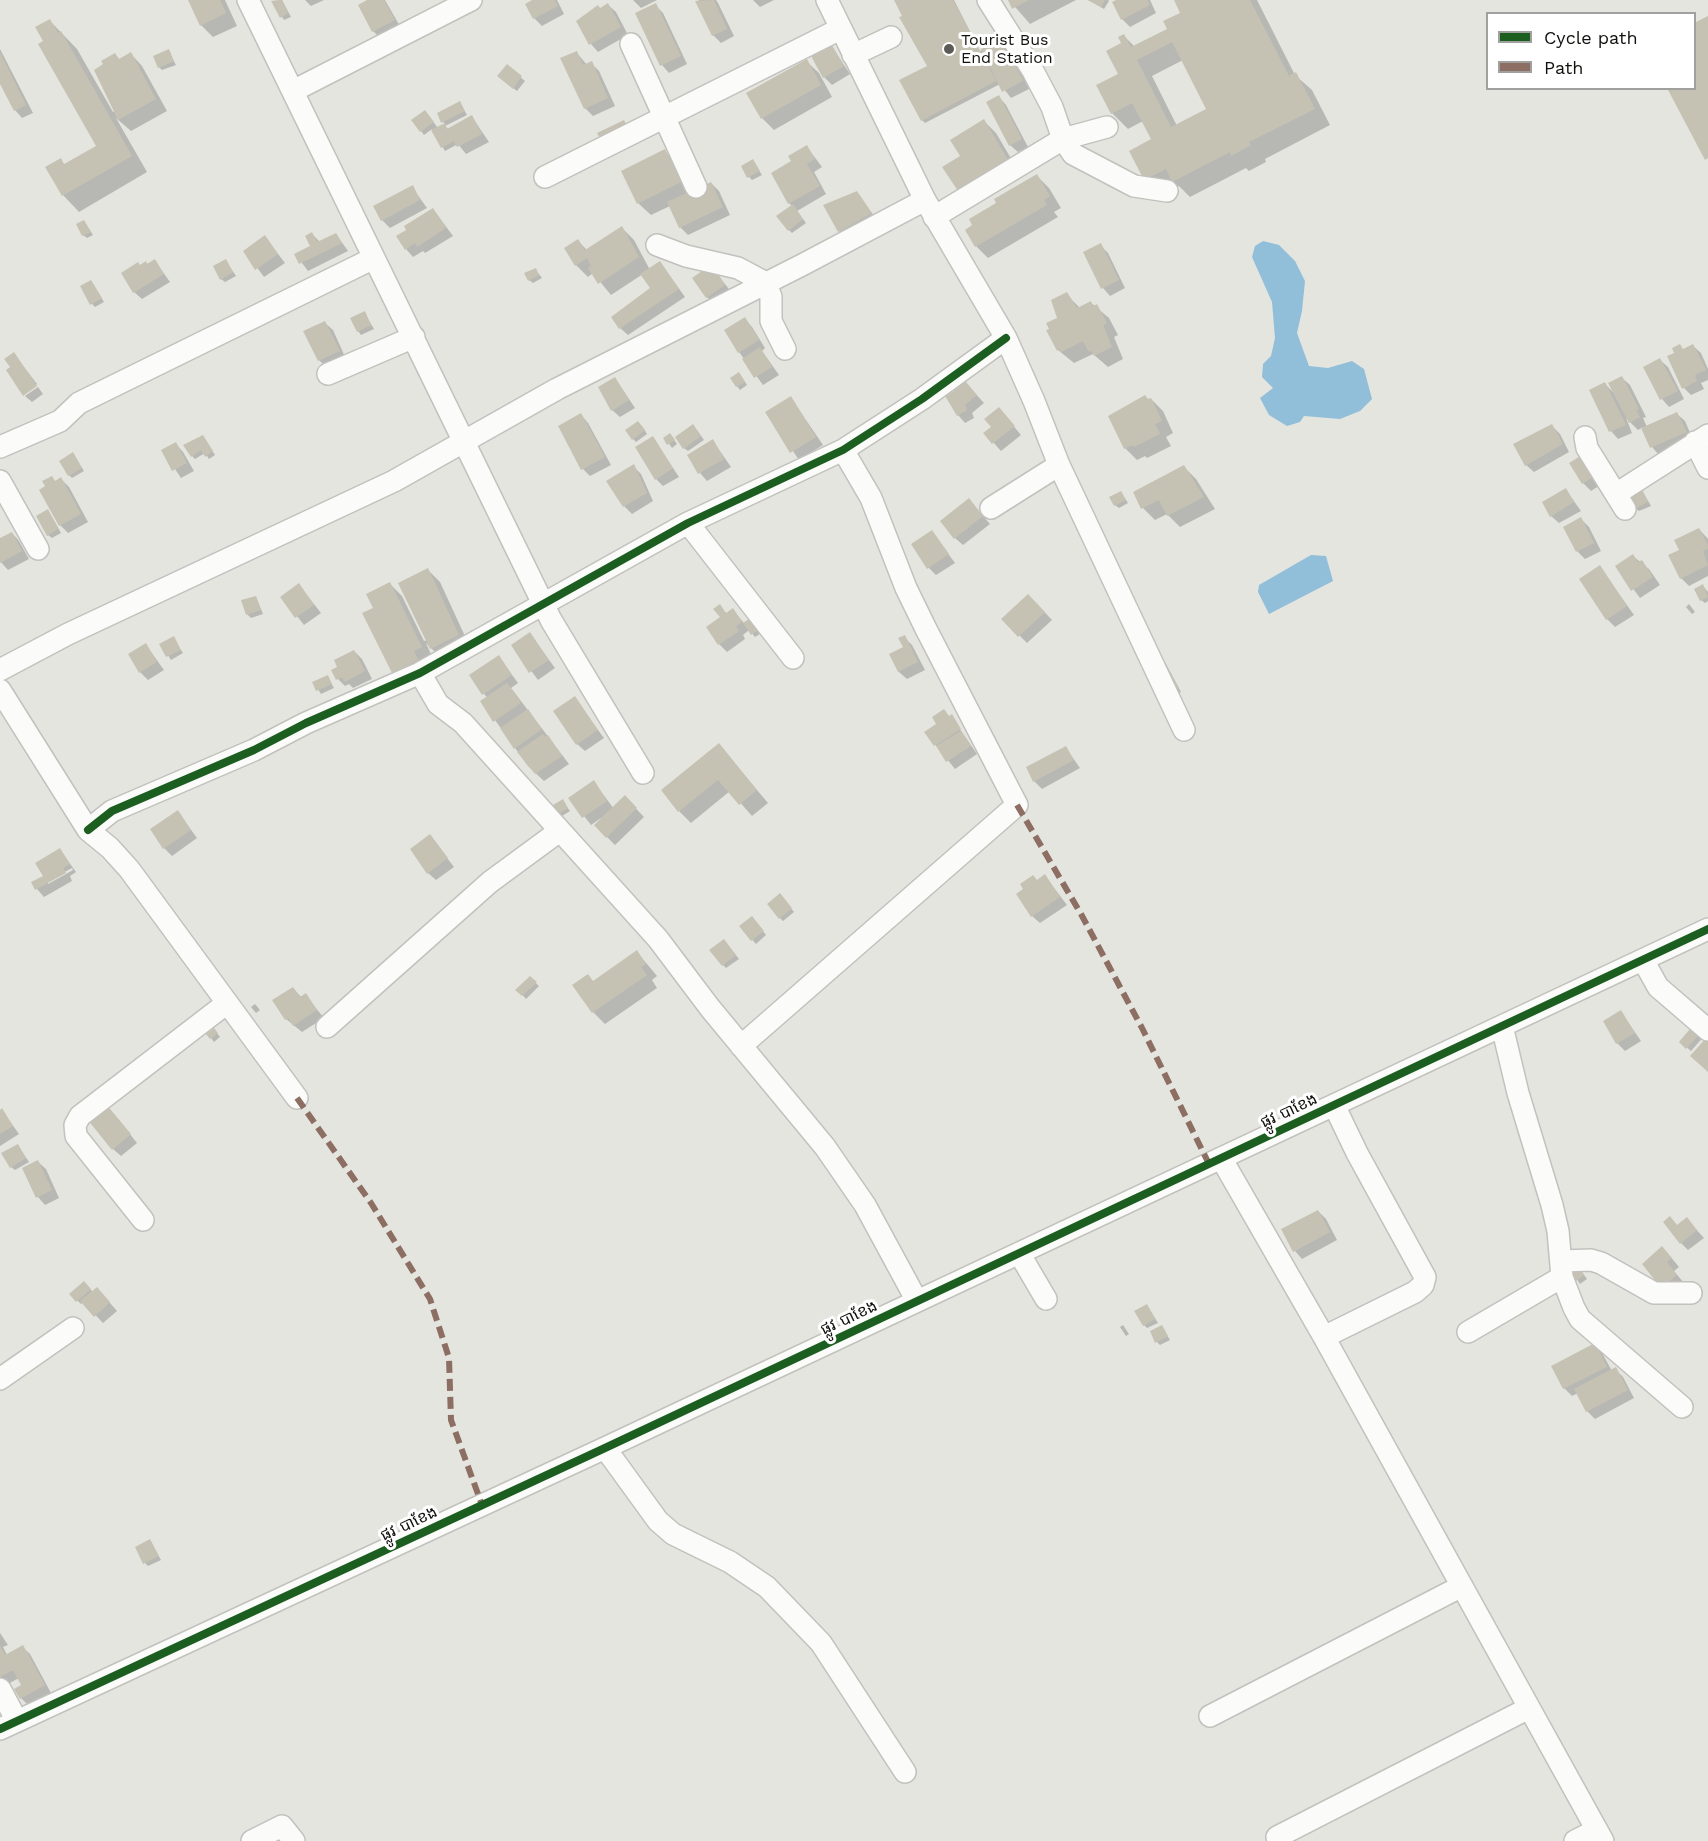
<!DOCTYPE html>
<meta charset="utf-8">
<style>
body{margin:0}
#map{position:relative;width:1708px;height:1841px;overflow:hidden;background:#e5e5e0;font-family:"Work Sans",sans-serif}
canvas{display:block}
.legend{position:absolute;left:1486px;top:12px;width:210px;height:78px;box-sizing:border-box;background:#fff;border:2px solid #a0a09f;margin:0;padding:8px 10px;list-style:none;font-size:18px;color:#12110e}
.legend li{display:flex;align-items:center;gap:12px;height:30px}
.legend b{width:30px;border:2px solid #a0a09f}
</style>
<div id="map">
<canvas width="1708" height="1841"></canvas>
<ul class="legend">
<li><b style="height:8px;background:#1b5e20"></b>Cycle path</li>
<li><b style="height:8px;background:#8d6e63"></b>Path</li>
</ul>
</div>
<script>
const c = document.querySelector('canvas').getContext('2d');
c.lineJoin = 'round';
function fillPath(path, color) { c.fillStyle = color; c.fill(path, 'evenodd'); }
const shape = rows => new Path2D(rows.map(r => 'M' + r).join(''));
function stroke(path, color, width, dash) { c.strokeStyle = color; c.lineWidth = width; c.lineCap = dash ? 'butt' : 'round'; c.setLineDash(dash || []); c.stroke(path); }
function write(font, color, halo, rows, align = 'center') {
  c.font = font + ' "Work Sans","Noto Sans Khmer",sans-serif'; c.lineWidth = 6; c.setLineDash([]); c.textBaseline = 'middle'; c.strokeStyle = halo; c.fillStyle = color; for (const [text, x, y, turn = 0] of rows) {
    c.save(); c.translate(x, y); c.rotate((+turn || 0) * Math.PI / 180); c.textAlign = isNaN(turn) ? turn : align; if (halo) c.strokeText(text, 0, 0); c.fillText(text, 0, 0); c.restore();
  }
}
fillPath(shape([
 [1263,241,1279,245,1295,261,1305,281,1302,311,1297,333,1309,366,1328,368,1352,361,1364,369,1372,399,1360,411,1340,419,1304,416,1300,422,1287,426,1269,415,1260,398,1273,388,1262,377,1263,364,1271,356,1275,338,1272,302,1252,257,1255,246],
 [1311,555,1326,556,1333,581,1269,614,1258,592,1259,585]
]), '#91bed8');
fillPath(shape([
 [190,0,225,0,237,26,213,37,201,25],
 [282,0,291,17,284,20,273,1],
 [305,0,324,0,311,6],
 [370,0,385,0,401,28,381,39,373,31,360,6],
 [535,0,557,0,564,14,542,26,534,18],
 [633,0,657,0,641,8],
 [700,0,716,0,718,3,734,36,721,43,713,35,697,1],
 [753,0,774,0,760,7],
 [895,0,954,0,980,51,1002,40,1009,48,1029,89,1011,98,1000,84,925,123,922,120,929,66],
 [1009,0,1076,0,1030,24],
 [1088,0,1108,0,1109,1,1104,9],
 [1120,0,1150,0,1156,13,1130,27,1122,19],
 [1175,0,1257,0,1295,75,1312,90,1330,125,1265,159,1266,162,1249,171,1246,168,1190,197,1179,186,1161,196,1145,179,1153,140,1143,121,1128,129,1112,113,1124,36,1135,47,1169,30,1182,13],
 [1183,60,1208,110,1177,126,1152,76],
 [608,5,616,12,628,35,598,52,591,44,600,9],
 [655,5,663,13,687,64,669,73,662,65],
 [50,21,77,49,113,112,115,111,105,65,115,55,120,60,131,54,142,66,167,111,131,131,116,118,147,172,79,212,63,195,65,165,98,147,45,42],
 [832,47,850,74,832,85,824,77],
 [0,49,33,113,22,118,15,110,0,81],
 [168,51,176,65,162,70,159,67],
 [577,53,587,65,591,63,599,71,615,106,593,116,585,108],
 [806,61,819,73,832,97,774,130,762,118],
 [507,66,525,81,517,91,503,80],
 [999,97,1006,105,1028,147,1018,152,1010,145],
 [460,103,467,115,445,126,449,130,472,117,489,142,466,154,458,144,445,151,432,129,424,135,421,131,428,115,438,128,445,124,443,122],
 [984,121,996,133,1019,172,962,157],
 [807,147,822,167,814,172,826,194,797,211,806,223,792,233,789,230,792,206,789,203,793,162],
 [664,151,674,160,691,193,711,183,719,191,730,215,688,235,680,227,670,206,651,215,639,204,623,172],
 [753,161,762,175,752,180,749,177],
 [1037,176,1049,188,1061,208,1054,212,1058,217,988,258,976,246,967,231,998,203],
 [412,187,427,208,390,228,382,220],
 [856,193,879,222,847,239,839,231,825,206],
 [433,209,453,236,425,253,423,251,413,257,406,249],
 [84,221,93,235,87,238,83,235],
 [622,228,634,240,650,270,660,262,685,297,628,335,620,328,652,289,643,274,611,295,593,273,588,277,576,265,578,241,587,250],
 [312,234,320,242,336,234,348,251,308,271,296,255,312,246],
 [265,237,285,263,264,277,245,251],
 [1100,245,1108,253,1125,288,1110,296,1103,288],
 [155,261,170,282,142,299,134,292,140,266],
 [226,261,236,276,225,282,221,279],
 [711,266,732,293,714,305,707,297],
 [535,269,542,278,533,283,529,280],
 [91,281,104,302,95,307,92,304],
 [1066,294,1080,308,1090,302,1109,318,1118,335,1114,337,1123,359,1108,367,1093,354,1074,363,1058,350,1059,318],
 [364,312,374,329,361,335,358,331],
 [745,319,752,327,765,348,762,351,779,375,763,385,739,352],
 [325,323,333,330,346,359,327,368,319,360],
 [1693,346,1701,353,1708,369,1708,380,1701,383,1704,389,1691,395,1684,388,1684,350],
 [14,354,37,384,23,394,12,368],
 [1660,360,1668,367,1684,399,1669,407,1662,399],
 [742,377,747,385,740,390,737,386],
 [615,378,635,408,620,417,612,410],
 [1622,378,1630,385,1646,417,1643,418,1647,427,1677,414,1685,421,1693,440,1659,455,1652,447,1643,427,1638,430,1626,418,1632,433,1618,439,1611,431,1605,384,1614,393],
 [962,379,984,403,972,413,974,418,965,423,958,415,956,392],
 [38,387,43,394,32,402,25,396],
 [791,398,823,445,799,460,767,412],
 [1151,399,1163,411,1173,433,1166,437,1171,446,1147,458,1145,456,1137,460,1125,448],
 [581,415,588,423,611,465,590,476,583,469],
 [1006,417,1021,435,1001,451,985,433],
 [642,426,647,434,636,442,633,439],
 [1552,426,1560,434,1569,452,1534,472,1526,465],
 [697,430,704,440,688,451,684,448],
 [203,437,215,455,209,459,205,453,195,459,192,456],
 [653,438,679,477,663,486,656,479],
 [665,438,673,438,677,444,672,448],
 [713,441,731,467,707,481,700,473],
 [176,444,183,452,194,471,181,478,163,451],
 [1582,457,1602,484,1591,491,1583,483],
 [76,458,84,471,72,478,69,475],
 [633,466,641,474,653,501,632,514,624,506],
 [1184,467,1196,479,1215,509,1180,527,1167,514,1155,520,1143,508,1135,492],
 [61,479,69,487,88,522,68,533,60,525,56,482],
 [1640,487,1651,506,1639,511,1635,508],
 [1566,490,1581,511,1559,523,1551,516],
 [1121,492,1128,503,1119,508,1115,505],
 [969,500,990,524,963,545,955,538],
 [51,515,61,533,52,538,48,535],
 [1581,519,1589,527,1601,551,1585,559,1578,552,1565,528],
 [1699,529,1708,539,1708,576,1689,586,1681,578,1681,551],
 [932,532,955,563,936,575,929,568],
 [12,533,19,541,29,559,8,570,0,561,0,539],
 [1633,556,1649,569,1660,585,1640,598,1617,567],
 [1600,567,1634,615,1615,627,1607,619],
 [428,570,440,582,470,647,443,660,426,643,433,659,405,684,393,672,375,608,390,584,402,596,424,641,427,640],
 [299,585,321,613,304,625,282,597],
 [1703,586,1708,592,1708,601,1705,603,1701,600],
 [256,597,263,614,251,618,247,614],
 [1036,603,1052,620,1027,643,1003,619],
 [1689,604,1695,612,1692,614,1686,607],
 [719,606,727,614,733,610,744,623,763,632,755,637,749,630,743,635,745,639,727,652,719,644,722,618],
 [530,634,555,668,538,680,513,646],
 [904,637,912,645,925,670,907,679,899,672,891,655,905,648],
 [173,638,183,653,171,660,161,644],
 [146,645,164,670,148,680,140,672],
 [354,651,362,659,372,679,353,688,349,684,345,686,338,679,339,667],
 [499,657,518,683,511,688,569,764,544,781,528,766,482,702,488,698,484,694],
 [1165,663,1181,692,1177,694],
 [327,676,334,688,321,694,314,683],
 [574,698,604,738,585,751,577,744],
 [951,716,977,754,955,769,926,733],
 [719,745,768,803,752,816,730,791,691,823,679,811],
 [1066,748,1080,768,1042,789,1034,781],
 [594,782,614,809,625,797,644,817,615,845,607,837,601,818,591,825,570,798],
 [562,801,570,811,562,816,559,813],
 [178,812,197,838,172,856,164,848],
 [430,836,454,867,436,880,428,873],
 [60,850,76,872,70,876,72,881,44,897,37,889],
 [72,868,73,870,48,884,48,881],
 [1045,876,1067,905,1040,923,1032,916,1025,890],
 [783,898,794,912,783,921,780,918],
 [755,921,766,935,756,944,741,927],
 [727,944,739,959,726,968,723,965],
 [637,952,657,976,652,980,657,988,605,1024,593,1012,588,976,594,982],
 [530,978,539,986,526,999,518,990],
 [293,988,301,997,305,995,324,1018,302,1032,286,1019],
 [255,1004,260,1010,256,1013,251,1007],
 [1621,1012,1641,1041,1625,1051,1617,1043],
 [1695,1026,1705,1035,1691,1051,1681,1042],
 [217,1033,220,1037,214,1042,211,1038],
 [2,1110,19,1134,0,1146,0,1111],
 [114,1114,137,1143,121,1156,113,1149],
 [18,1146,29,1162,15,1170,11,1167],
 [38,1162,46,1169,59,1198,45,1205,38,1197,24,1168],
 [1318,1211,1326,1219,1337,1240,1302,1259,1295,1251,1283,1230],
 [1670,1218,1678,1226,1694,1227,1704,1238,1688,1250,1681,1243],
 [1670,1256,1679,1267,1674,1271,1684,1283,1670,1294,1644,1264],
 [1579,1268,1587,1279,1580,1284,1570,1269],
 [84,1283,93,1292,104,1296,117,1311,103,1323,83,1302,81,1304,71,1294],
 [1147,1305,1158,1323,1147,1328,1144,1325],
 [1123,1325,1129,1334,1126,1336,1120,1327],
 [1162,1327,1170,1340,1160,1345,1157,1342],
 [1595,1345,1602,1353,1612,1371,1615,1369,1623,1377,1634,1398,1595,1419,1587,1411,1578,1393,1572,1396,1564,1388,1553,1367],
 [150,1541,161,1560,148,1566,145,1563],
 [0,1633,8,1645,3,1647,7,1655,22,1647,30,1654,51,1693,29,1706,21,1698,23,1685,19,1678,8,1684,0,1678]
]), '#0003');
fillPath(shape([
 [188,0,220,0,226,13,200,26],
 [282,0,288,13,280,18,271,1],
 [367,0,384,0,395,20,372,32,358,5],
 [532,0,555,0,558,6,533,19,525,4],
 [714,0,727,29,712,36,695,1],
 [894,0,953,0,996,81,921,121,899,80,927,66,899,17,902,16],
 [1008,0,1029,0,1012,9],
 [1088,0,1105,0,1101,7],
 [1116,0,1147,0,1150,5,1121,20,1112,2],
 [1174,0,1250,0,1289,76,1296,72,1315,109,1249,142,1251,145,1231,156,1230,152,1172,182,1166,169,1144,180,1129,151,1151,139,1132,103,1111,114,1096,85,1118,74,1106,51,1121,43,1118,37,1124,34,1131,47,1167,29,1163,21,1180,13],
 [1172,42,1206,109,1171,127,1137,60],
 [608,3,621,27,589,45,576,21,598,5,600,8],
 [656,3,681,56,660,66,635,13],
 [1708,16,1708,158,1705,160,1667,88,1694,88,1694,23],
 [50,19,58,33,61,31,132,156,62,196,45,167,61,158,64,164,96,146,38,44,43,41,35,27],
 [1002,39,1023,81,1002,92,981,49],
 [832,45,844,66,823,78,811,56],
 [169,49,174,61,158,68,153,56],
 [577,51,583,65,592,61,608,98,584,109,560,58],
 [0,52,26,105,14,111,0,84],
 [131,52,156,99,118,120,94,70,103,64,101,61,115,53,119,59],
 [807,59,821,85,761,119,746,93],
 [507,64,522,76,513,89,497,76],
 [999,95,1022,139,1009,146,986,102],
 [460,101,465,111,441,123,437,113],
 [425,110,434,122,420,132,411,120],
 [472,115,482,134,457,147,454,141,441,148,431,130,445,123,447,129],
 [984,119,1008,160,960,194,942,167,960,156,950,140],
 [624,120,627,126,600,139,597,133],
 [807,145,815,159,807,164,820,186,788,204,771,173,791,161,788,156],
 [665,149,671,161,677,158,682,169,676,172,681,182,637,204,621,171],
 [753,159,760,171,747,178,741,166],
 [1037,174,1050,196,1044,200,1047,205,975,247,965,230,972,225,969,219,996,203,994,199],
 [711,182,723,207,679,228,667,202],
 [413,185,420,200,381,221,373,206],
 [857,191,872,213,838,232,823,205],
 [793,204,803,219,788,231,776,216],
 [433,208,446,228,417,247,415,243,405,250,396,236,406,230,404,226],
 [84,220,91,232,82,236,76,224],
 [622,226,639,257,598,284,588,268,591,266,587,258,575,266,564,248,578,239,585,250],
 [312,232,317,242,336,233,342,243,299,264,294,254,310,246,305,236],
 [265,235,278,254,255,270,243,251],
 [1101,243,1119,280,1101,289,1083,252],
 [155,259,164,274,133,293,121,273,138,262,140,265,146,261,147,264],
 [226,259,233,272,220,280,213,266],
 [660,261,679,289,619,329,611,317,650,288,640,274],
 [712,264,725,285,706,298,692,278],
 [536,268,539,275,528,281,524,273],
 [91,280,102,298,90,305,80,286],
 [1067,292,1077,308,1091,301,1093,306,1097,304,1107,323,1103,325,1112,347,1094,356,1091,350,1089,352,1083,341,1061,352,1059,349,1057,351,1046,330,1049,329,1046,323,1057,318,1051,300],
 [365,311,371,325,357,332,350,318],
 [745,317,759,340,738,353,724,330],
 [325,321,340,351,318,361,303,331],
 [1680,344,1683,349,1693,344,1706,370,1695,375,1697,381,1682,389,1667,356,1674,353,1672,348],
 [760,347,772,367,754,378,742,359],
 [14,352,37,386,23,396,6,370,10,367,4,359],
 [1660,358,1678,391,1660,400,1643,367],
 [739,372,745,382,736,387,730,378],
 [1622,376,1639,409,1636,410,1640,417,1629,423,1608,383],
 [615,377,629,400,611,411,598,387],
 [962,377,977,395,965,405,967,410,957,416,945,396,954,391,950,387],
 [1605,382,1626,425,1609,432,1589,390],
 [1145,395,1148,399,1151,398,1162,421,1155,424,1160,434,1134,447,1132,445,1124,449,1108,416],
 [791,396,816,437,790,453,765,412],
 [999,407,1015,426,992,444,983,433,991,427,984,419],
 [1677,412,1687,432,1650,448,1641,428],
 [581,413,605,457,581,470,558,426],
 [638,421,645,430,632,440,625,430],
 [693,424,701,436,683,449,675,437],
 [1552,424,1563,444,1525,466,1513,444],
 [670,433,675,440,667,445,663,438],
 [203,435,213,451,205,457,201,450,191,457,183,445],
 [653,436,673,468,655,480,635,447],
 [713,439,724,459,698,474,687,455],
 [176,442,187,463,172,471,161,450],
 [73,452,82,468,68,476,59,461],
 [1582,455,1595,476,1582,484,1569,463],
 [634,464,647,493,623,507,606,481],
 [1184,465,1204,497,1167,516,1159,500,1141,509,1133,492],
 [52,476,55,481,61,477,81,514,59,526,39,490,45,486,42,481],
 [1640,485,1648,502,1634,509,1626,491],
 [1566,488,1574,502,1550,517,1542,502],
 [1121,491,1126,500,1114,506,1109,497],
 [969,498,983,516,954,539,940,521],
 [48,509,58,529,47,536,36,516],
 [1581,517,1594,543,1576,552,1563,527],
 [1699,528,1708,545,1708,549,1703,551,1708,565,1680,579,1668,555,1679,550,1674,540],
 [932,530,949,554,927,569,911,544],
 [12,532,22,551,0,563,0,538],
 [1633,554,1638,562,1642,560,1653,577,1631,591,1615,566],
 [1600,565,1627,606,1606,620,1579,579],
 [428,568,459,635,430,649,398,583],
 [390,582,422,647,414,651,418,660,392,673,362,613,373,608,366,594],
 [299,583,314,605,295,618,280,597],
 [1703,584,1708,597,1700,601,1694,589],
 [1028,594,1045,612,1018,637,1001,619],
 [256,596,261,610,246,615,241,600],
 [720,604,726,613,733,608,742,622,736,626,739,631,718,645,706,627,720,617,713,609],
 [753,616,761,628,751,635,743,623],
 [530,632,549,660,529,673,511,645],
 [905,635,918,662,898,672,889,654,903,647,898,638],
 [174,636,181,650,166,657,159,644],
 [146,643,157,662,139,673,128,654],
 [354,650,365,671,345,682,342,677,336,680,331,670,337,667,334,660],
 [499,655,512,675,482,695,469,675],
 [1165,662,1179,688,1172,692,1159,665],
 [328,675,332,684,316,691,312,682],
 [507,683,521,703,493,722,480,701],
 [575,696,598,730,576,745,553,711],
 [528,709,542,729,514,749,500,728],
 [944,709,949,716,952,714,961,729,934,746,924,732,936,724,932,717],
 [961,731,971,746,946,762,936,746],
 [543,734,545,737,548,735,562,756,535,774,517,752],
 [719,743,757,790,739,805,718,780,678,812,661,790],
 [1066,746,1074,760,1033,782,1026,767],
 [594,780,607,801,582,818,568,798],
 [625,795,637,808,606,838,594,825],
 [563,799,568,808,558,814,553,805],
 [178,810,191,830,163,849,150,829],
 [430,834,448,858,427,874,410,849],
 [60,848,70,864,63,868,66,873,35,890,31,882,43,876,35,863],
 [1045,874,1060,897,1031,917,1016,894,1023,889,1020,884,1033,875,1037,880],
 [780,893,792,908,779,919,767,904],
 [752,916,764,931,751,941,739,926],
 [724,939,736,955,722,966,709,950],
 [637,950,646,964,641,967,647,975,592,1013,572,985,588,974,593,981],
 [530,976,537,982,522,996,515,990],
 [293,987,300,997,306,993,317,1010,293,1026,288,1018,285,1020,272,1000],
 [1621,1010,1635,1033,1616,1044,1603,1021],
 [1695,1023,1703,1030,1686,1049,1679,1042],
 [214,1028,218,1033,210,1039,206,1034],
 [1708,1036,1708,1072,1690,1056],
 [106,1104,131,1134,112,1150,87,1119],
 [2,1108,13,1126,0,1134,0,1110],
 [18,1144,26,1158,10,1168,1,1153],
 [38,1160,52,1190,36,1198,22,1168],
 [1318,1210,1330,1232,1293,1252,1281,1229],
 [1670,1216,1677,1225,1687,1217,1697,1230,1680,1244,1663,1222],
 [1662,1246,1672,1258,1667,1262,1677,1275,1661,1288,1642,1264],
 [1576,1263,1584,1275,1576,1281,1567,1269],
 [84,1281,91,1289,76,1302,69,1294],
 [97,1287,110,1302,94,1317,80,1301],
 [1147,1304,1155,1319,1143,1326,1134,1311],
 [1162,1325,1168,1336,1155,1343,1150,1331],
 [1595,1343,1607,1367,1563,1389,1551,1366],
 [1616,1367,1628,1390,1586,1412,1574,1389],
 [150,1539,159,1556,143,1564,135,1547],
 [23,1645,45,1685,20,1699,14,1689,21,1685,13,1670,0,1677,0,1646,5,1655]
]), '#c6c2b3');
const minor = shape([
 [248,0,551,620,643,773],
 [827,0,925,200,1006,338,1034,401,1059,465,1184,730],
 [988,0,1033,71,1052,107,1063,139,1073,154,1134,186,1167,191],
 [631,44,696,187],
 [853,55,891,37],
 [293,91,471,0],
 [545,177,840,29],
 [934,217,1063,139,1107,127],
 [657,245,686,256,738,268,766,283,771,297,771,321,785,349],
 [328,374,414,337],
 [1585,437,1587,448,1625,509],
 [1695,442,1708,468],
 [0,447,60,421,79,403,374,258],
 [0,481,38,549],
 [1616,494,1708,435],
 [991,508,1059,465],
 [688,523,793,658],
 [0,670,68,634,394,481,557,389,802,265,925,200],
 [420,673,438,704,463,723,658,939,710,1008,825,1147,865,1205,917,1301],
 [0,690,88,830,110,848,129,869,297,1098],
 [88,830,112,811,254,750,306,723,420,673,688,523,843,450,922,399,1006,338],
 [1643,960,1658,987,1708,1030],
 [1502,1026,1518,1093,1552,1205,1558,1231,1562,1277,1574,1308,1580,1319,1682,1407],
 [327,1027,490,882,558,832],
 [741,1046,1017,805,926,629,906,588,871,498,843,450],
 [1221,1158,1324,1337,1603,1841],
 [143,1220,76,1136,75,1125,80,1116,227,1003],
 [1019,1253,1046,1299],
 [1561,1261,1591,1260,1601,1263,1654,1293,1691,1293],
 [1468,1332,1562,1277],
 [1324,1337,1415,1292,1423,1285,1425,1277,1357,1153,1334,1105],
 [0,1379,73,1328],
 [605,1448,658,1521,673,1534,730,1562,767,1587,821,1643,905,1772],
 [0,1689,17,1721],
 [1210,1716,1462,1586],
 [0,1729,605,1448,1708,929],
 [1277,1837,1529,1708],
 [252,1841,282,1826,294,1841],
 [1575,1841,1597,1830]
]);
stroke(minor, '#c2c1bd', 24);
stroke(minor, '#fbfbfa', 21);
stroke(shape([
 [1017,805,1081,914,1142,1028,1209,1164],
 [297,1098,371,1203,430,1299,449,1358,451,1420,482,1505]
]), '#8d6e63', 6, [12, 6]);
stroke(shape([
 [88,830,112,811,254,750,306,723,420,673,688,523,843,450,922,399,1006,338],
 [0,1729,605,1448,1708,929]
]), '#1b5e20', 8);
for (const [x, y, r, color] of [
 [949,49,6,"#5c5b58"]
]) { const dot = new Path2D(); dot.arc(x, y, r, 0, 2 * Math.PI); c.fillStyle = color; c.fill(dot); stroke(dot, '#fff', 2); }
write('16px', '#12110e', '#fff', [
 ["Tourist Bus",961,40],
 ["End Station",961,58]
], 'left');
write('16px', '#12110e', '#fff', [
 ["ផ្លូវ បាខែង",1289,1111,-25],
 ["ផ្លូវ បាខែង",849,1318,-25],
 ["ផ្លូវ បាខែង",409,1524,-25]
]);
</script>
